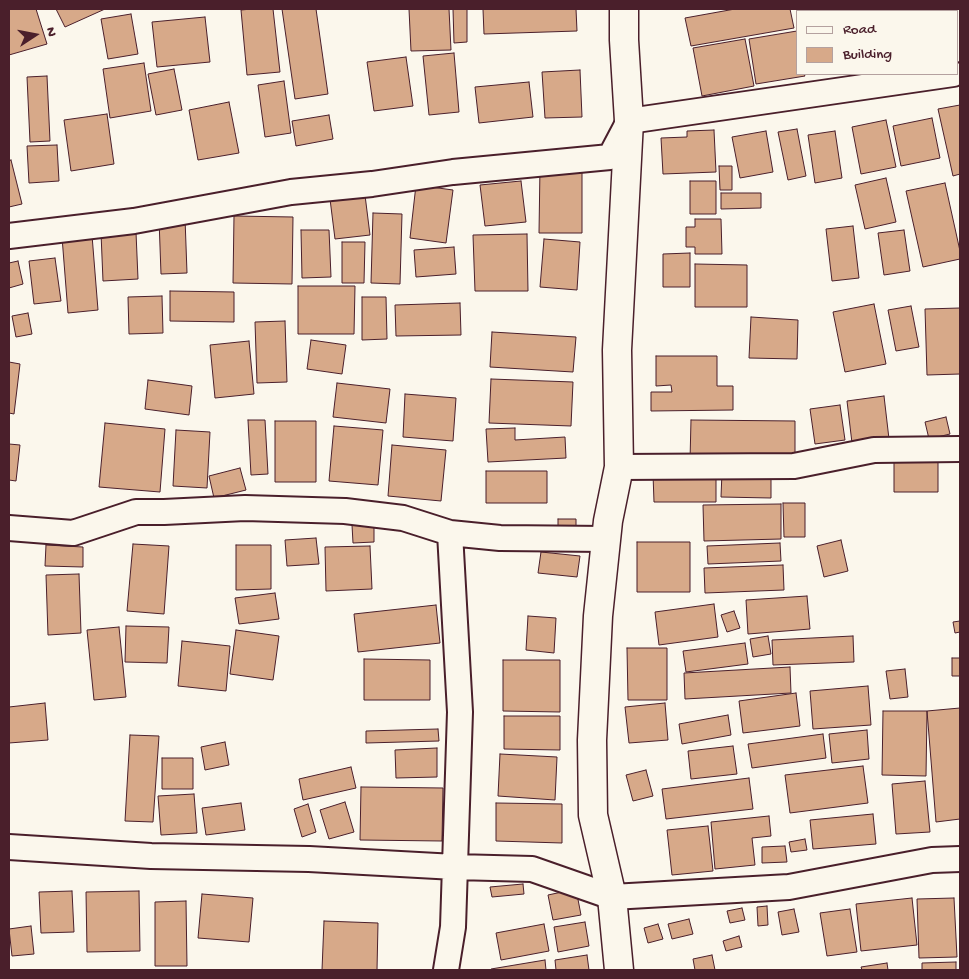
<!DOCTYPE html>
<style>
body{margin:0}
#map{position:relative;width:969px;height:979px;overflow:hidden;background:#fbf7ec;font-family:"Gochi Hand",sans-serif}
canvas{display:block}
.frame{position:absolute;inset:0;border:10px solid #4a1f2b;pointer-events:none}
.legend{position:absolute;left:796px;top:10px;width:162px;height:65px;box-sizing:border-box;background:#fbf7ec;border:1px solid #b4a19f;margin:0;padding:6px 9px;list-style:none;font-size:15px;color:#4a1f2b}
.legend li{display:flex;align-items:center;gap:10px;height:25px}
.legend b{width:25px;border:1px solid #b4a19f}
.north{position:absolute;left:10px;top:10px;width:50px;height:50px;-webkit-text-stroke:4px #fbf7ec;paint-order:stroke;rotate:79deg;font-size:14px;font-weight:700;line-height:20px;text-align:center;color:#4a1f2b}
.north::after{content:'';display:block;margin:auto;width:18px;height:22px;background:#4a1f2b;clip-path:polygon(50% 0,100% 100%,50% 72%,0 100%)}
</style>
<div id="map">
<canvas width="969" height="979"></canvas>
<div class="frame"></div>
<ul class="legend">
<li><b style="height:6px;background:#fbf7ec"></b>Road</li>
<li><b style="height:14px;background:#d7a989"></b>Building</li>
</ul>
<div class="north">N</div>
</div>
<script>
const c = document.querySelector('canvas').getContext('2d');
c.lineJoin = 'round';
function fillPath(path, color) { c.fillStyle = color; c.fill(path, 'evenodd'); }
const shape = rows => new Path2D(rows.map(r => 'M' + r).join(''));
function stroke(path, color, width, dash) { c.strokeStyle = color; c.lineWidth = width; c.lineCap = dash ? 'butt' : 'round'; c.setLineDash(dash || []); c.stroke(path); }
const building = shape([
 [9,9,36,9,47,44,9,55,9,9],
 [56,9,105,9,65,27,56,9],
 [252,9,273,9,280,72,247,75,241,10,252,9],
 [282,9,316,9,328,94,295,99,282,9],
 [409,9,449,9,451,50,411,51,409,9],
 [453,9,467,9,467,42,454,43,453,9],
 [483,9,576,9,577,31,484,34,483,9],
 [735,9,790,9,794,28,691,46,685,18,735,9],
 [817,9,847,9,848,11,818,11,817,9],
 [848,9,890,9,890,11,848,11,848,9],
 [910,9,951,9,951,11,911,11,910,9],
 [131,14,138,54,108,59,101,19,131,14],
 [205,17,210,62,157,67,152,22,205,17],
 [797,31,798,74,804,74,805,76,756,84,749,39,797,31],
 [745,39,754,86,702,96,693,48,745,39],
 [454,53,459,112,429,115,423,56,454,53],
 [406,57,413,106,374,111,367,62,406,57],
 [144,63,151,111,110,118,103,69,144,63],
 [174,69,182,110,156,115,148,74,174,69],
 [580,70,582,117,545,118,542,72,580,70],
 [47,76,50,141,30,142,27,77,47,76],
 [284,81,291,133,265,137,258,85,284,81],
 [529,82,533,117,479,123,475,87,529,82],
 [229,102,239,153,198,160,189,110,229,102],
 [960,105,960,174,953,176,938,109,960,105],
 [107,114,114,164,71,171,64,120,107,114],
 [329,115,333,139,296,146,292,121,329,115],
 [932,118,940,158,901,166,893,126,932,118],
 [886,120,896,167,861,174,852,127,886,120],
 [797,129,806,176,788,180,778,132,797,129],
 [714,130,716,172,663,174,661,138,687,137,687,131,714,130],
 [766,131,773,172,740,178,732,137,766,131],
 [835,131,842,178,815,183,808,135,835,131],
 [57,145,59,181,29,183,27,146,57,145],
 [11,160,22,204,9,207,9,161,11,160],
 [719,166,732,166,732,190,720,190,719,166],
 [540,167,582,167,582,233,539,233,540,167],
 [886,178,896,222,865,229,855,185,886,178],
 [521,181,526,222,485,226,480,185,521,181],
 [690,181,716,181,716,214,690,214,690,181],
 [945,183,960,251,960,259,923,267,906,191,945,183],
 [416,185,453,190,446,243,410,238,416,185],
 [721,193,761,193,761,208,721,209,721,193],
 [365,195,370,235,335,239,330,199,365,195],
 [373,213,402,214,400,284,371,283,373,213],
 [234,216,293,217,292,284,233,283,234,216],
 [185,218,187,273,161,274,159,219,185,218],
 [695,219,721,219,722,254,695,254,695,247,686,247,686,227,695,227,695,219],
 [853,226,859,278,832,281,826,229,853,226],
 [301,230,329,230,331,277,302,278,301,230],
 [904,230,910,271,884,275,878,233,904,230],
 [136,232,138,279,103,281,101,233,136,232],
 [527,234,528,291,475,291,473,235,527,234],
 [92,235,98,310,68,313,62,237,92,235],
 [544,239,580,242,577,290,540,287,544,239],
 [342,242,365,242,364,283,342,283,342,242],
 [454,247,456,274,416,277,414,250,454,247],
 [690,253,690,287,663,287,663,254,690,253],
 [55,258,61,301,34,304,29,261,55,258],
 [18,261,23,284,9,288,9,263,18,261],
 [695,264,747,265,747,307,695,307,695,264],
 [298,286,355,286,354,334,298,334,298,286],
 [170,291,234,292,234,322,170,321,170,291],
 [162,296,163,333,129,334,128,297,162,296],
 [362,297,386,297,387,339,362,340,362,297],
 [460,303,461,335,396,336,395,305,460,303],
 [874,304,886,364,845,372,833,312,874,304],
 [911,306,919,347,896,351,888,310,911,306],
 [960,308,960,374,927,375,925,309,960,308],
 [28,313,32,334,16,337,12,316,28,313],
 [751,317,798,320,797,359,749,358,751,317],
 [285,321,287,382,257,383,255,322,285,321],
 [492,332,576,337,573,372,490,367,492,332],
 [311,340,346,345,342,374,307,369,311,340],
 [249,341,254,394,215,398,210,345,249,341],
 [656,356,717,356,717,386,733,386,733,410,651,411,651,392,672,392,671,385,656,386,656,356],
 [9,362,20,364,14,414,9,413,9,362],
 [491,379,573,382,571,426,489,423,491,379],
 [148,380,192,386,189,415,145,409,148,380],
 [337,383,390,389,386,423,333,417,337,383],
 [405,394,456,398,453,441,403,437,405,394],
 [884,396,889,439,852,443,847,401,884,396],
 [840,405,845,440,815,444,810,409,840,405],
 [946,417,950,434,929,439,925,422,946,417],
 [248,420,265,420,268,474,251,475,248,420],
 [691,420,795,421,795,463,690,461,691,420],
 [275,421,316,421,316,482,275,482,275,421],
 [105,423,165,429,160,492,99,487,105,423],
 [334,426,383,430,378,485,329,481,334,426],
 [515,428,515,440,565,437,566,458,488,462,486,429,515,428],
 [176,430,210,432,207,488,173,486,176,430],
 [9,444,20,445,16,481,9,480,9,444],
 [392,445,446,450,441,501,388,496,392,445],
 [894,459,938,459,938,492,894,492,894,459],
 [240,468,246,490,214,498,209,476,240,468],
 [486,471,547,471,547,503,486,503,486,471],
 [722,472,771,474,771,498,721,497,722,472],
 [653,474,716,474,716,502,654,502,653,474],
 [783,503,805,503,805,537,784,537,783,503],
 [781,504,781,539,704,541,703,505,781,504],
 [558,519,576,519,576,531,558,531,558,519],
 [374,524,374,542,353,543,352,525,374,524],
 [316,538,319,564,287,566,285,540,316,538],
 [841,540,848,571,824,577,817,546,841,540],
 [637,542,690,542,690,592,637,592,637,542],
 [780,543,781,561,708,564,707,546,780,543],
 [133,544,169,546,164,614,127,611,133,544],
 [46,545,83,547,83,567,45,566,46,545],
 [236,545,271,545,271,589,236,590,236,545],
 [370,546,372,589,326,591,325,547,370,546],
 [541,552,580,556,577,577,538,573,541,552],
 [783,565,784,590,705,593,704,568,783,565],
 [79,574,81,633,48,635,46,575,79,574],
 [275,593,279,619,239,624,235,598,275,593],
 [807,596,810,629,748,634,746,600,807,596],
 [714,604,718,637,659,645,655,612,714,604],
 [436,605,440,643,358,652,354,614,436,605],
 [734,611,740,628,727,632,721,615,734,611],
 [528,616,556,618,554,653,526,650,528,616],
 [960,621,960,632,955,633,953,622,960,621],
 [126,626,169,627,167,663,125,662,126,626],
 [119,627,126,697,94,700,87,630,119,627],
 [236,630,279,636,273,680,230,674,236,630],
 [768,636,771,654,753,657,750,639,768,636],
 [853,636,854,662,773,665,772,640,853,636],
 [182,641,230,646,226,691,178,686,182,641],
 [745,643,748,664,686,672,683,651,745,643],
 [627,648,667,648,667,700,628,700,627,648],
 [952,658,960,658,960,676,952,676,952,658],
 [364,659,430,660,430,700,364,700,364,659],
 [503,660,560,660,560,712,503,711,503,660],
 [790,667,791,693,685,699,684,673,790,667],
 [905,669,908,697,890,699,886,671,905,669],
 [868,686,871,725,813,729,810,691,868,686],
 [796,693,800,726,743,733,739,701,796,693],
 [45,703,48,740,9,743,9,707,45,703],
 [665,703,668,740,629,743,625,707,665,703],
 [960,708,960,819,936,822,927,711,960,708],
 [883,711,927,711,926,776,882,775,883,711],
 [728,715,731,735,682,744,679,724,728,715],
 [504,716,560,716,560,750,504,749,504,716],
 [438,729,439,741,366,743,366,731,438,729],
 [867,730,869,759,832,763,829,734,867,730],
 [823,734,826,758,752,768,748,744,823,734],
 [130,735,159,736,153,822,125,821,130,735],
 [225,742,229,765,205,770,201,747,225,742],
 [733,746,737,774,691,779,688,751,733,746],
 [437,748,437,777,396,778,395,750,437,748],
 [500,754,557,757,555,800,498,796,500,754],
 [162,758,193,758,193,789,162,789,162,758],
 [863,766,868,803,790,813,785,775,863,766],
 [351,767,356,788,303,800,299,779,351,767],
 [646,770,653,796,633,801,626,775,646,770],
 [749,778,753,809,666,819,662,789,749,778],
 [925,781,930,832,896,834,892,784,925,781],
 [361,787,443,788,442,841,360,840,361,787],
 [194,794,197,833,161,835,158,796,194,794],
 [345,802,354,832,329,839,320,810,345,802],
 [241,803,245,830,206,835,202,808,241,803],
 [496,803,562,804,562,843,496,841,496,803],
 [308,804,316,832,302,837,294,809,308,804],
 [873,814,876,844,813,849,810,820,873,814],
 [769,816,771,836,752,838,755,865,715,869,711,822,769,816],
 [708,826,713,871,672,875,667,830,708,826],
 [805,839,807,850,791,852,789,842,805,839],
 [785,846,787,862,762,863,762,847,785,846],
 [523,884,524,894,492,897,490,887,523,884],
 [576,889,581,915,553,920,548,895,576,889],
 [72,891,74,932,41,933,39,892,72,891],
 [139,891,140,951,87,952,86,892,139,891],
 [202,894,253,898,249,942,198,938,202,894],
 [912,898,917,945,861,951,856,904,912,898],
 [954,898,957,957,919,958,917,899,954,898],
 [186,901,187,966,155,966,155,902,186,901],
 [767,906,768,925,758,926,757,907,767,906],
 [742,908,745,920,730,923,727,911,742,908],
 [794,909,799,932,782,935,778,912,794,909],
 [850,909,857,952,827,956,820,913,850,909],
 [689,919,693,934,672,939,668,924,689,919],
 [324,921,378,923,377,970,322,970,324,921],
 [585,922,589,946,558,952,554,927,585,922],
 [544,924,549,951,501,960,496,933,544,924],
 [658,924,663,939,648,943,644,928,658,924],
 [31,926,34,954,12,956,9,929,31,926],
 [739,936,742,947,726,951,723,941,739,936],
 [587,955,589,970,556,970,555,960,587,955],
 [712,955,715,970,695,970,693,959,712,955],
 [545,960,546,970,492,970,491,969,545,960],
 [956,962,956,970,922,970,922,963,956,962],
 [887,963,888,970,862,970,861,967,887,963]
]);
fillPath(building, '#d7a989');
stroke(building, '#4a1f2b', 1);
const street = shape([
 [9,236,134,221,291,192,372,184,453,172,610,157,629,121,953,74],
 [619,467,794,466,874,450,960,449],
 [9,528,73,533,136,512,164,512,245,508,345,511,403,518,450,533,500,538,606,539],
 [9,847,151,856,309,859,455,867,532,869,612,897,789,887,932,860,960,859],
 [446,970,453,927,460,712,450,533]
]);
const secondary = shape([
 [619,970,612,897,593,815,592,740,598,616,608,521,619,467,617,350,629,121,624,40,624,9]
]);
stroke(street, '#4a1f2b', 28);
stroke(secondary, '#4a1f2b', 31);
stroke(street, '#fbf7ec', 24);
stroke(secondary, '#fbf7ec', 28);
</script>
